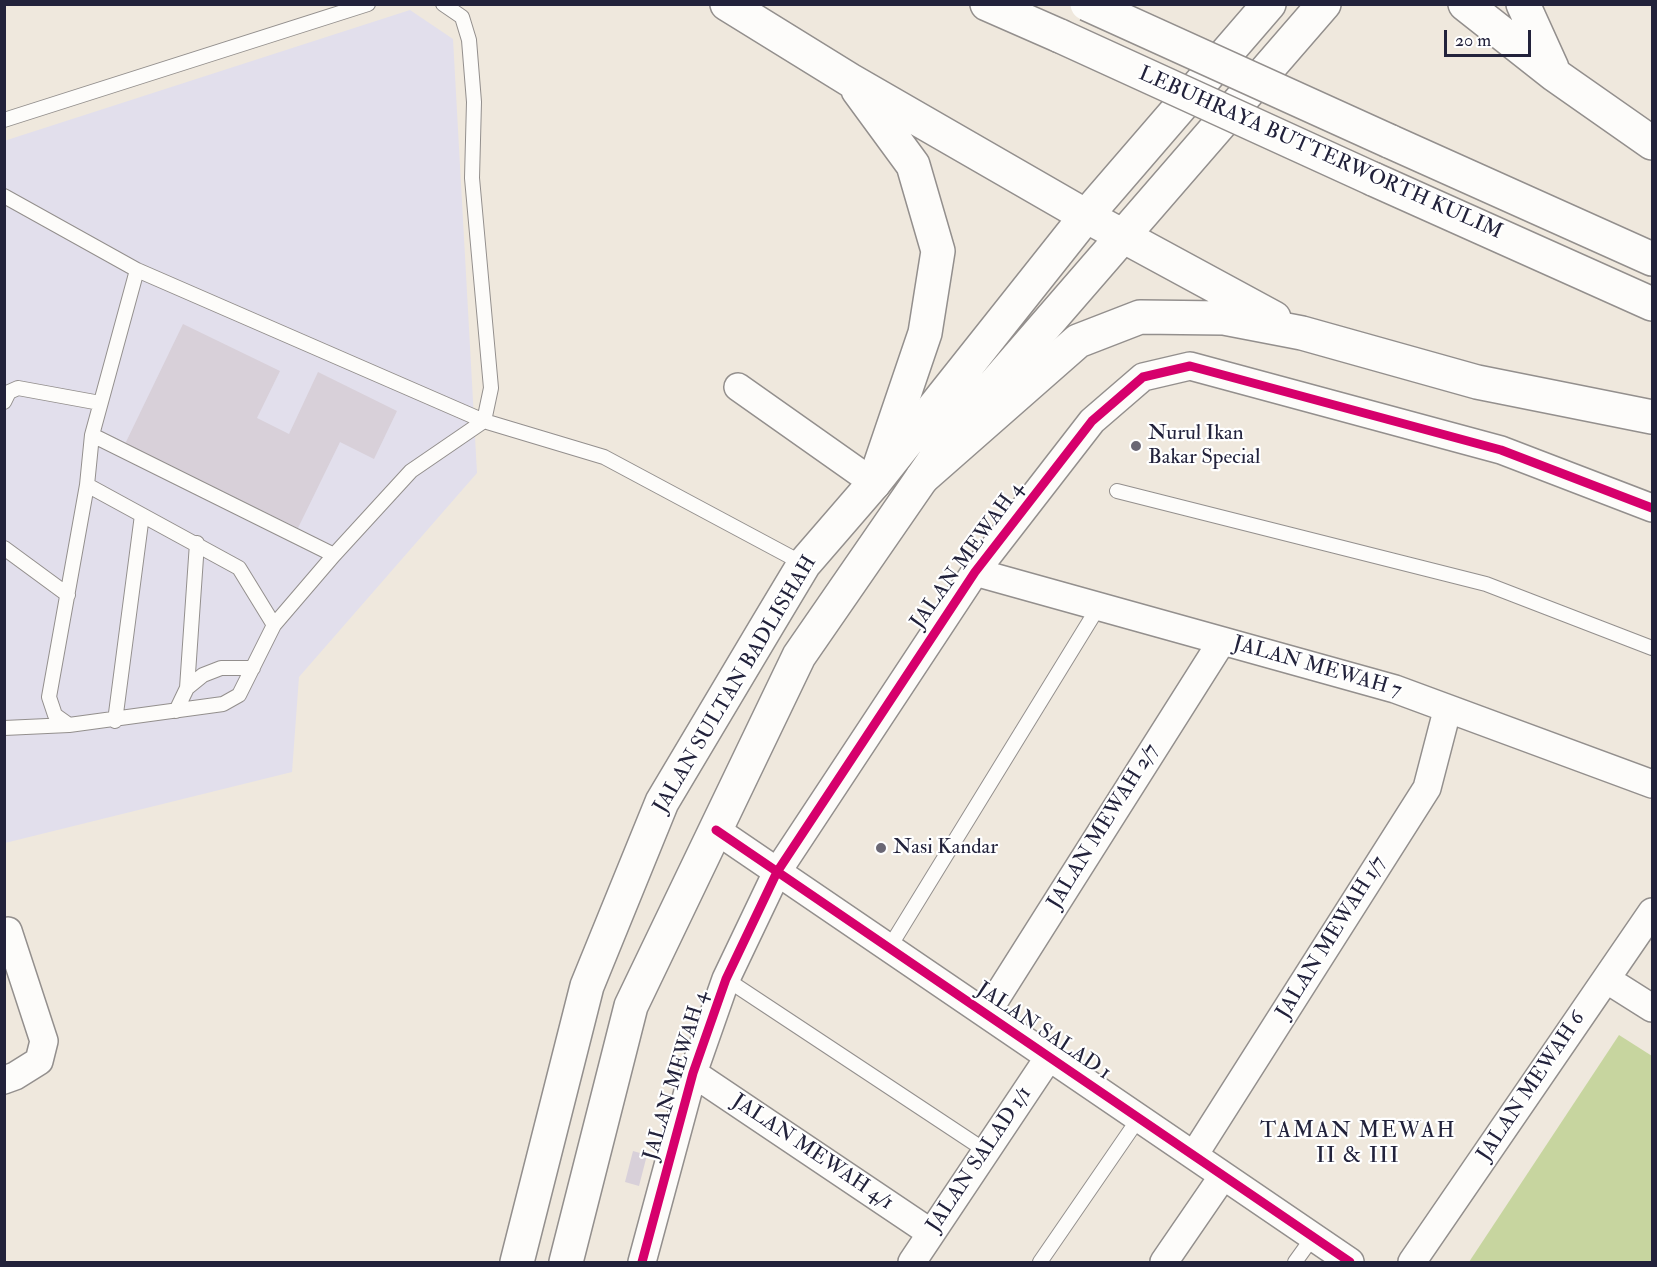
<!DOCTYPE html>
<style>
body{margin:0}
#map{position:relative;width:1657px;height:1267px;overflow:hidden;background:#efe8dd;font-family:"IM FELL Double Pica",serif}
canvas{display:block}
.frame{position:absolute;inset:0;border:6px solid #22223b;pointer-events:none}
.scale{position:absolute;left:1444px;top:30px;width:87px;height:27px;box-sizing:border-box;border:3px solid #22223b;border-top:0;padding-left:8px;font-size:18px;line-height:21px;white-space:nowrap;color:#22223b;-webkit-text-stroke:4px #fff;paint-order:stroke}
</style>
<div id="map">
<canvas width="1657" height="1267"></canvas>
<div class="frame"></div>
<div class="scale">20 m</div>
</div>
<script>
const c = document.querySelector('canvas').getContext('2d');
c.lineJoin = 'round';
function fillPath(path, color) { c.fillStyle = color; c.fill(path, 'evenodd'); }
const shape = rows => new Path2D(rows.map(r => 'M' + r).join(''));
function stroke(path, color, width, dash) { c.strokeStyle = color; c.lineWidth = width; c.lineCap = dash ? 'butt' : 'round'; c.setLineDash(dash || []); c.stroke(path); }
function write(font, color, halo, rows, align = 'center') {
  c.font = font + ' "IM FELL Double Pica",serif'; c.lineWidth = 4.5; c.setLineDash([]); c.textBaseline = 'middle'; c.strokeStyle = halo; c.fillStyle = color; for (const [text, x, y, turn = 0] of rows) {
    c.save(); c.translate(x, y); c.rotate((+turn || 0) * Math.PI / 180); c.textAlign = isNaN(turn) ? turn : align; if (halo) c.strokeText(text, 0, 0); c.fillText(text, 0, 0); c.restore();
  }
}
fillPath(shape([
 [410,10,453,39,477,473,299,677,292,772,5,843,4,141]
]), '#e2dfec');
fillPath(shape([
 [1619,1035,1652,1056,1652,1262,1469,1262]
]), '#c7d59f');
fillPath(shape([
 [183,324,280,371,257,418,289,434,318,372,397,411,374,459,340,442,298,528,125,444],
 [633,1151,647,1155,639,1186,625,1182]
]), '#d8d0d9');
const lane = shape([
 [443,4,462,17,469,40,474,102,472,178,491,388,484,421,604,457,804,564],
 [4,120,368,4],
 [4,196,137,270,484,421],
 [137,270,92,435,87,485,49,697,55,715,69,725,223,704,239,695,274,625,334,555,411,471,484,421],
 [4,402,9,392,18,388,100,403],
 [92,435,334,555],
 [87,485,239,568,274,625],
 [1117,491,1486,584,1652,648],
 [4,548,68,595],
 [187,688,197,543],
 [176,711,187,688,203,675,221,668,253,668],
 [115,721,142,515],
 [4,728,69,725],
 [889,948,1099,606],
 [726,979,986,1151],
 [1040,1262,1139,1118],
 [1295,1262,1313,1237]
]);
const street = shape([
 [738,387,874,483],
 [975,572,1395,689,1652,784],
 [716,830,1350,1262],
 [1606,979,1652,1008],
 [986,1014,1222,641],
 [693,1073,931,1233],
 [4,1080,15,1076,39,1061,44,1041,8,931],
 [1194,1155,1427,788,1447,711],
 [642,1262,693,1073,726,979,777,872,975,572,1092,421,1143,377,1190,366,1501,450,1652,508],
 [912,1262,1049,1057],
 [1164,1262,1223,1176],
 [1412,1262,1652,912]
]);
const primary = shape([
 [517,1262,587,986,662,802,768,624,804,564,874,483,1086,216,1269,4],
 [566,1262,631,1006,799,656,942,449,993,386,1324,4]
]);
const highway = shape([
 [727,4,850,80,1086,216,1274,318],
 [987,4,1060,36],
 [1465,4,1555,75,1652,143],
 [1523,4,1552,68],
 [858,90,913,165,938,251,925,333,874,483],
 [1389,141,1652,259],
 [1373,179,1652,304],
 [922,478,1078,341,1140,317,1224,318,1302,333,1477,382,1652,417]
]);
stroke(lane, '#938f8d', 16);
stroke(street, '#938f8d', 30);
stroke(primary, '#938f8d', 36);
stroke(highway, '#938f8d', 36);
stroke(lane, '#fdfcfa', 14);
stroke(street, '#fdfcfa', 27);
stroke(primary, '#fdfcfa', 33);
stroke(highway, '#fdfcfa', 33);
const highwayBridge = shape([
 [1087,4,1389,141],
 [1060,36,1373,179]
]);
stroke(highwayBridge, '#938f8d', 36, []);
stroke(highwayBridge, '#fdfcfa', 33);
stroke(shape([
 [716,830,1350,1262],
 [642,1262,693,1073,726,979,777,872,975,572,1092,421,1143,377,1190,366,1501,450,1652,508]
]), '#d6006c', 9);
for (const [x, y, r, color] of [
 [1136,446,6,"#6a6774"],
 [881,848,6,"#6a6774"]
]) { const dot = new Path2D(); dot.arc(x, y, r, 0, 2 * Math.PI); c.fillStyle = color; c.fill(dot); stroke(dot, '#fff', 2); }
write('21px', '#22223b', '#fff', [
 ["LEBUHRAYA BUTTERWORTH KULIM",1320,154,24],
 ["JALAN MEWAH 4",968,556,-54],
 ["JALAN MEWAH 7",1317,668,16],
 ["JALAN SULTAN BADLISHAH",736,685,-59],
 ["JALAN MEWAH 2/7",1104,827,-58],
 ["JALAN MEWAH 1/7",1332,938,-58],
 ["JALAN SALAD 1",1043,1032,34],
 ["JALAN MEWAH 4",677,1076,-73],
 ["JALAN MEWAH 6",1532,1087,-56],
 ["JALAN MEWAH 4/1",812,1153,34],
 ["JALAN SALAD 1/1",980,1160,-56]
]);
write('21px', '#22223b', '#fff', [
 ["Nurul Ikan",1148,434],
 ["Bakar Special",1148,458],
 ["Nasi Kandar",893,848]
], 'left');
c.letterSpacing = '1.5px';
write('22px', '#22223b', '#fff', [
 ["TAMAN MEWAH",1358,1132],
 ["II & III",1358,1157]
]);
c.letterSpacing = '0px';
</script>
